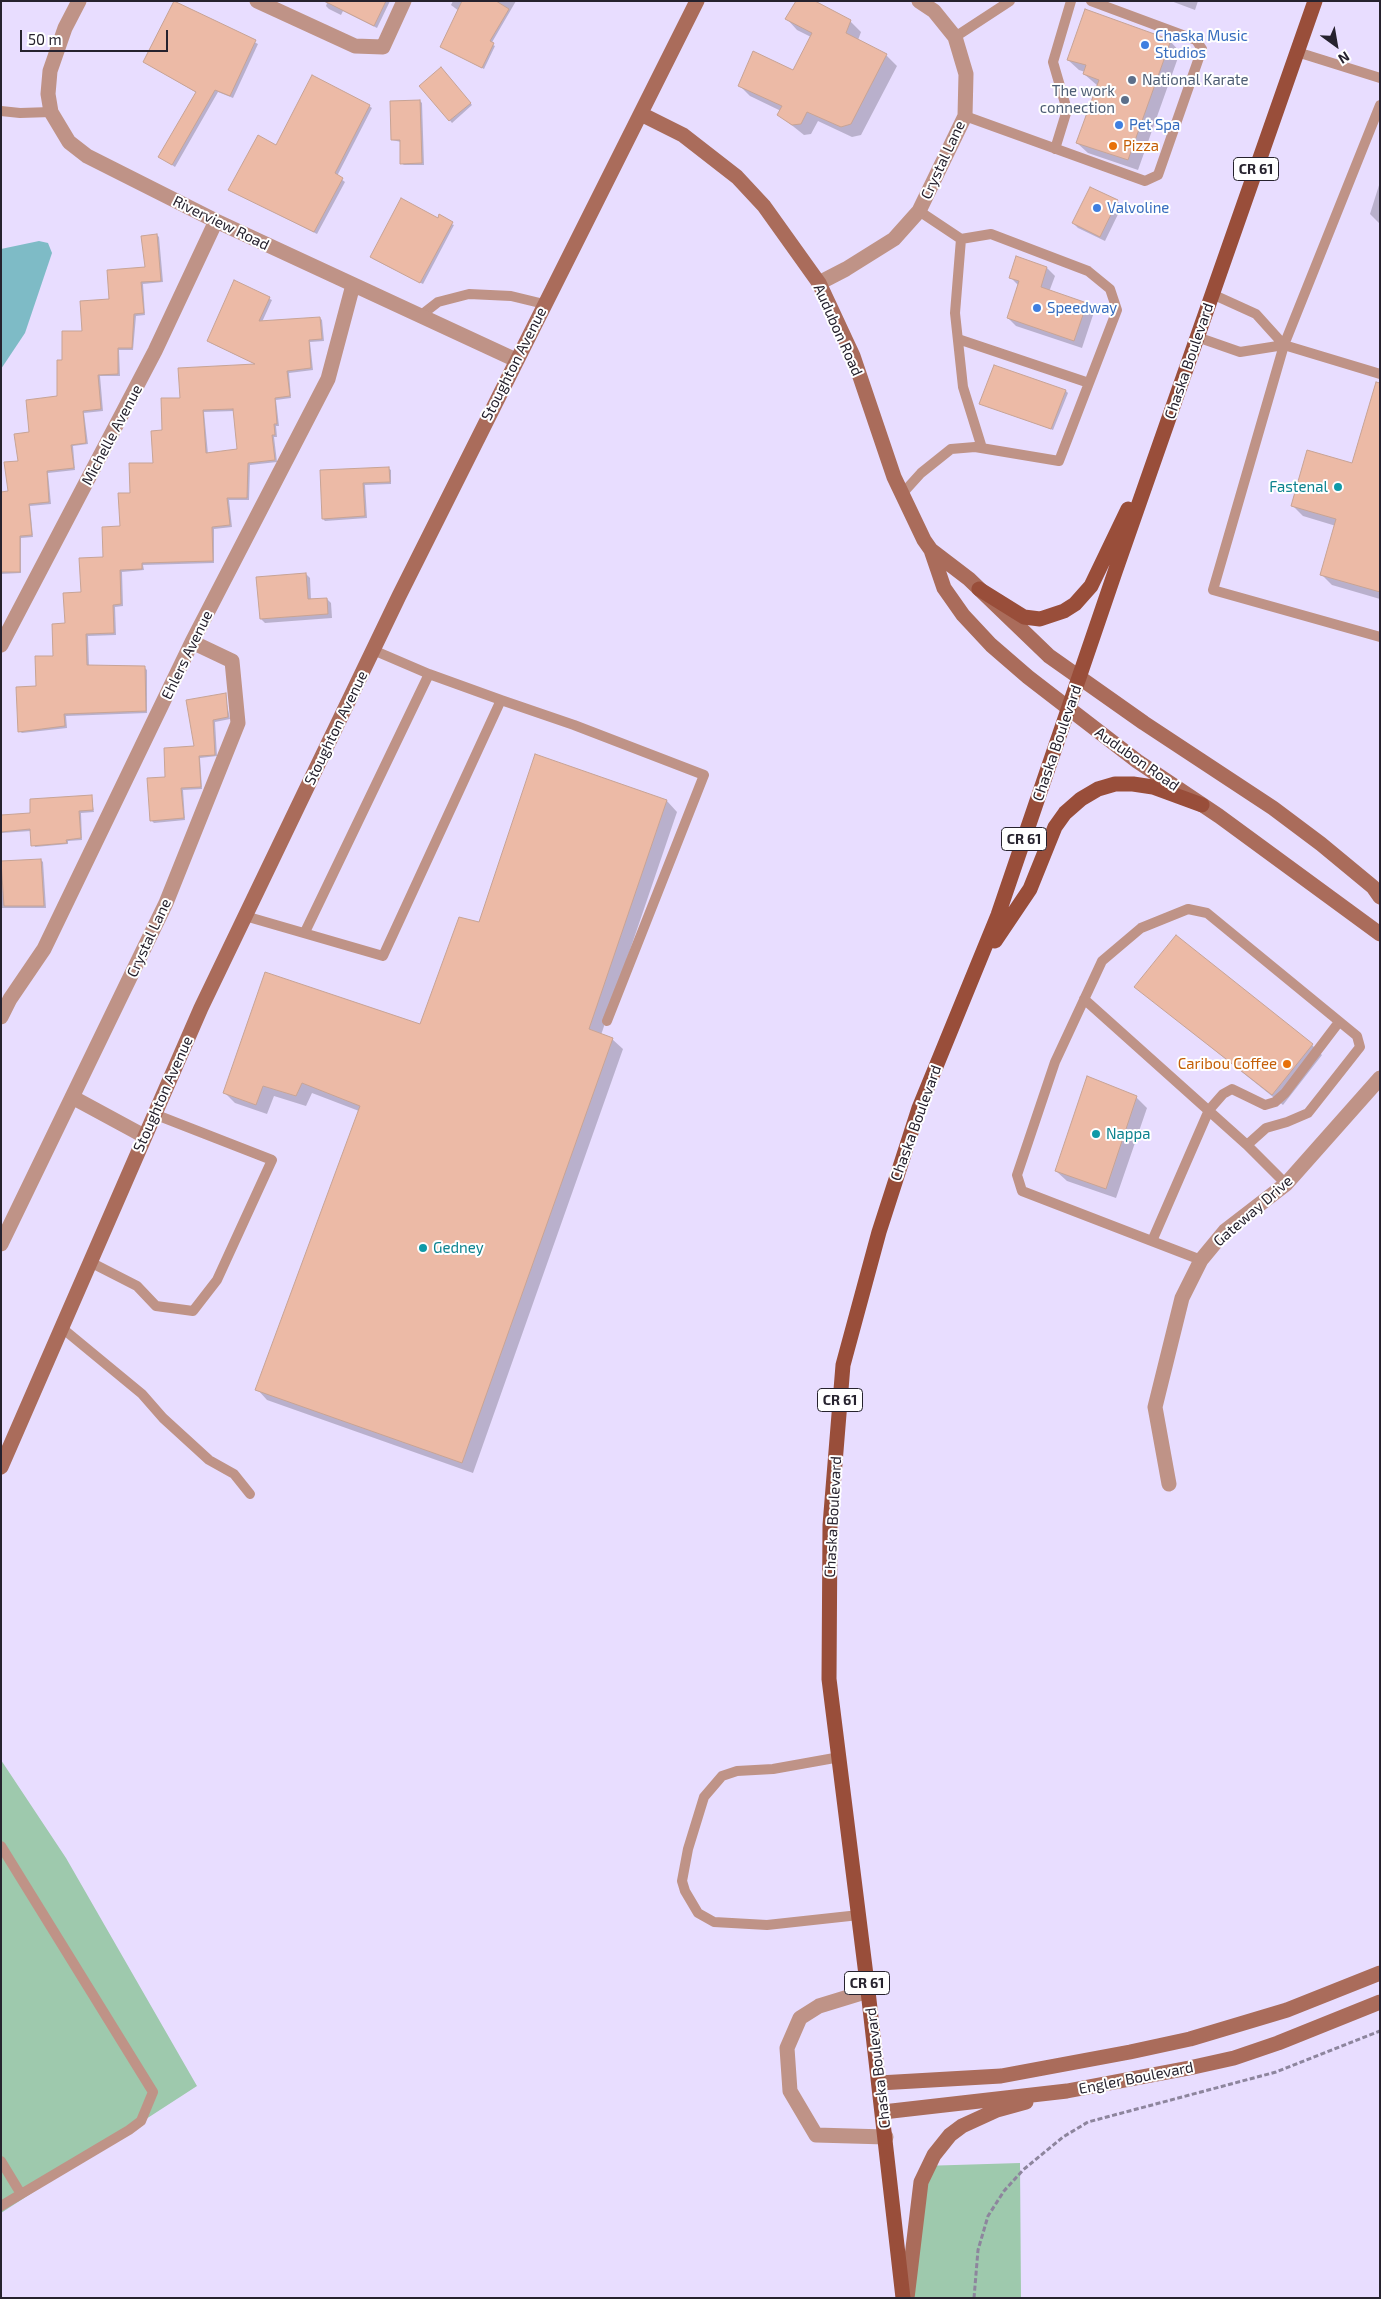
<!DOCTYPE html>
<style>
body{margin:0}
#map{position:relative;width:1381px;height:2299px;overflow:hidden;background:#e8ddff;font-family:"Exo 2",sans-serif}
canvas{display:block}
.frame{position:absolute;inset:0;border:2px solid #26222e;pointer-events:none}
.north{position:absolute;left:1311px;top:20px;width:50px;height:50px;-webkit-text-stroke:4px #fff;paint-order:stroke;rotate:148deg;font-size:14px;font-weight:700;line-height:20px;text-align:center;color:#26222e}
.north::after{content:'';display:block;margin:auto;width:18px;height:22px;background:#26222e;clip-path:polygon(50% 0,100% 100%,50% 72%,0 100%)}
.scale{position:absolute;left:20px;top:30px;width:148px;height:22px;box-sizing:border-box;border:2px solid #26222e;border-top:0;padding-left:6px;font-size:15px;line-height:18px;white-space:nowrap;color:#26222e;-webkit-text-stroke:4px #fff;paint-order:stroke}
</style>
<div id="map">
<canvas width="1381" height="2299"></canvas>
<div class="frame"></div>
<div class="north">N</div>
<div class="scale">50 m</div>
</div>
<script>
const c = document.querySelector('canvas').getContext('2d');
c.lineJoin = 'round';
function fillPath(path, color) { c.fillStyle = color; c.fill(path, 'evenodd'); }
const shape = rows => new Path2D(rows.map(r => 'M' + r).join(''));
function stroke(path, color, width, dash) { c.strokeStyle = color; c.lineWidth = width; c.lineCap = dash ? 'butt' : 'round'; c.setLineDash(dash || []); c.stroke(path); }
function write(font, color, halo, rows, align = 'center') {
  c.font = font + ' "Exo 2",sans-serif'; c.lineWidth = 4; c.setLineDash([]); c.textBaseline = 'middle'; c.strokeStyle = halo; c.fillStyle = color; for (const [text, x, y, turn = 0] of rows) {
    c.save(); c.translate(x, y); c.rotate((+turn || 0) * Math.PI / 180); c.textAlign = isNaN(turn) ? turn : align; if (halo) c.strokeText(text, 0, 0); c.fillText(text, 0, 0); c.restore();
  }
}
fillPath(shape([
 [1,1760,66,1858,197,2086,1,2213],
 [1020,2163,1021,2298,902,2298,922,2166]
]), '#9ec9ad');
fillPath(shape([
 [39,241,48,243,52,253,25,333,1,369,1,249]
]), '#7ebbc6');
fillPath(shape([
 [323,1,390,1,377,28,343,11,341,15,329,9,326,6,327,3],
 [453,1,516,1,491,44,495,46,484,69,443,48,459,11,451,5],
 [1171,1,1198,1,1195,10],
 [175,2,258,44,233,98,218,92,175,167,160,157,197,93,144,62],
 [787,19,850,21,861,32,858,40,887,56,897,66,861,135,852,137,818,121,811,134,804,135,779,115,781,111,750,96,740,86,794,72,811,37,797,30],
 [1170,41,1180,52,1138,170,1088,153,1077,143,1098,86,1084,74,1085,72,1079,70,1068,60],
 [441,69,472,105,452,123,421,86],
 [420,101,422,103,424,165,404,165,401,163,401,142,392,140],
 [369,106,372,108,337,176,345,182,317,234,230,190,277,147],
 [1380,182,1380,224,1370,214],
 [1117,201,1122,206,1105,241,1078,228,1073,223],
 [438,219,454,225,423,284,373,259],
 [157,235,159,237,163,282,143,284,145,315,136,316,133,350,119,350,120,376,100,376,103,411,84,413,88,444,73,446,75,470,48,473,51,504,30,506,33,537,21,538,21,573,1,574,1,493,9,492,30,433,59,398,63,361,111,300,146,268],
 [1047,268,1055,276,1049,292,1086,304,1094,312,1082,348,1016,326,1008,318,1018,285,1010,277],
 [234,282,272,300,262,322,320,318,322,320,324,341,310,342,313,370,289,373,291,398,276,400,279,426,276,426,277,437,274,437,277,462,250,465,249,500,229,500,232,527,214,529,214,563,143,565,144,570,122,572,123,606,115,607,116,635,88,636,89,666,144,667,147,670,147,713,66,716,67,728,22,733,19,731,37,687,55,657,66,624,121,528,131,494,155,464,163,431,181,399,257,365,211,343],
 [235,411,239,450,208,454,204,412],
 [1066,391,1068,393,1053,430,980,403],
 [1380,410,1380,599,1332,585,1321,574,1336,526,1303,516,1292,505,1352,464],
 [388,468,391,470,391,484,365,485,367,518,325,521,323,519,321,471],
 [306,574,310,578,311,600,327,599,331,603,332,618,265,623,261,619],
 [225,694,230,719,215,722,217,756,200,758,202,789,183,790,185,820,154,823,151,820,167,778,196,747],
 [536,756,667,801,677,812,601,1035,612,1039,623,1049,473,1473,267,1400,257,1389,359,1111,312,1093,306,1106,274,1096,267,1114,235,1103,224,1092,420,1025,479,923],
 [91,796,94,812,81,813,82,840,68,841,68,844,35,847,31,831,1,833,1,816,32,814],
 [41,860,43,862,46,908,1,908,1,874],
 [1136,987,1312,1045,1322,1055,1283,1105],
 [1136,1097,1147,1108,1116,1198,1067,1181,1056,1171]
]), '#0003');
const building = shape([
 [174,1,256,40,230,96,215,90,172,165,158,157,196,92,143,62,174,1],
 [324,1,386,1,374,26,324,1],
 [462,1,496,1,509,9,490,41,494,43,482,68,440,47,462,1],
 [796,1,815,1,851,20,846,33,887,54,851,124,841,127,807,112,801,124,792,125,777,115,782,106,738,86,753,51,793,70,812,33,785,19,796,1],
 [1085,9,1171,40,1128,160,1076,143,1099,80,1083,74,1086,65,1067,60,1085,9],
 [441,67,471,103,449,121,419,86,441,67],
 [312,75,370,105,335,173,343,178,314,232,228,190,258,135,276,145,312,75],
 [420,100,422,163,400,164,400,140,391,140,390,101,420,100],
 [1090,187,1118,200,1100,237,1072,223,1090,187],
 [401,198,438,218,439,214,453,222,420,283,370,257,401,198],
 [157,234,161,281,141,282,144,313,134,314,132,348,118,348,118,374,98,375,101,409,83,411,86,443,71,445,74,468,47,471,49,502,29,504,32,535,20,536,20,572,1,572,1,492,8,491,4,462,18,461,14,434,29,432,26,400,57,396,57,360,62,360,62,331,82,331,80,301,109,299,107,270,145,267,141,236,157,234],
 [1016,256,1047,267,1041,287,1087,303,1074,341,1007,318,1019,281,1009,278,1016,256],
 [234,280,270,297,259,321,320,317,322,339,309,340,311,368,287,371,290,396,275,398,277,424,274,424,275,435,272,435,275,460,248,463,247,498,227,498,230,525,212,527,213,561,142,563,142,569,120,570,121,604,113,605,114,633,86,634,87,665,145,666,146,711,64,714,65,726,18,732,16,687,36,686,35,656,53,656,52,624,65,623,63,593,81,592,79,558,103,557,102,527,120,526,118,493,130,493,129,463,153,463,151,431,162,430,161,398,180,398,178,368,255,364,207,341,234,280],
 [233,409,237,449,206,453,203,410,233,409],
 [994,365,1066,390,1051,429,979,404,994,365],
 [1376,382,1380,383,1380,592,1320,575,1336,519,1291,506,1307,450,1352,463,1376,382],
 [389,467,390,482,363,483,365,516,322,519,320,470,389,467],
 [306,573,308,599,327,598,328,614,260,619,256,577,306,573],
 [226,693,228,717,213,720,215,755,199,756,201,787,181,788,184,818,150,821,147,778,165,777,164,748,194,746,186,700,226,693],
 [535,754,667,800,589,1029,613,1038,462,1463,255,1390,360,1106,302,1083,296,1096,263,1086,256,1105,223,1093,265,972,420,1024,459,917,479,922,535,754],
 [92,795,93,810,79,811,81,838,66,840,67,843,31,846,30,829,1,832,1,815,30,813,30,799,92,795],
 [41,859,44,906,4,906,1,861,41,859],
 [1176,935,1313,1044,1272,1095,1134,987,1176,935],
 [1087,1076,1137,1096,1106,1189,1055,1171,1087,1076]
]);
fillPath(building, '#ecbaa6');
stroke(building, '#c7a395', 1);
stroke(shape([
 [974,2298,978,2250,988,2216,1004,2191,1023,2170,1063,2137,1088,2122,1276,2072,1380,2031]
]), '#8d859d', 3, [5, 2.5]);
stroke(shape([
 [955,37,1010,1],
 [1297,52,1380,78],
 [1380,105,1284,345,1213,590,1380,637],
 [1,111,20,113,51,112],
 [965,116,1145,181,1158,175,1202,49,1196,40,1091,1],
 [1055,149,1067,110,1053,62,1071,1],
 [961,239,955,313,963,387,982,448],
 [1212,294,1256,314,1284,345],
 [420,316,438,302,469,294,511,296,544,304],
 [1197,337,1240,352,1284,345,1380,374],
 [958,339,1089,383],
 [902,494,921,473,951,449,975,447,1059,461,1117,310,1110,289,1088,271,991,234,961,239,919,211],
 [373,650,429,674],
 [245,916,383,956,501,700,574,725,704,775,607,1021],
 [305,932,429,674,501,700],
 [1084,999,1247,1145],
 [1152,1241,1209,1110,1223,1094,1232,1089,1265,1105,1275,1102,1285,1093,1339,1022],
 [1201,1260,1022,1191,1017,1175,1055,1062,1102,961,1141,928,1188,909,1207,913,1357,1036,1360,1047,1308,1113,1287,1122,1266,1128,1247,1145,1286,1184],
 [90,1262,137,1286,156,1306,193,1311,217,1280,272,1160,154,1114],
 [62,1328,142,1394,163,1418,209,1460,234,1474,250,1494],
 [840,1757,773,1769,737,1771,722,1776,704,1797,688,1849,682,1881,685,1891,698,1913,714,1922,767,1925,859,1915],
 [1,1846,153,2092,141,2121,129,2130,1,2206],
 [1,2161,21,2194]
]), '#bf9387', 10);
stroke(shape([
 [79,1,65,28,50,71,48,94,51,112,69,142,87,156,216,221,516,360],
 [257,1,355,46,383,47,404,1],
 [819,283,846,269,894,239,919,211,965,116,966,74,955,37,934,11,919,1],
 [1,645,155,351,216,221],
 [1,1017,10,999,44,949,192,642,328,379,353,285],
 [72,1097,144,1136],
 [1,1244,166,903,238,723,232,661,192,642],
 [1169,1484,1155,1407,1182,1298,1201,1260,1225,1231,1286,1184,1380,1078],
 [868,1991,819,2006,800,2018,787,2048,790,2091,816,2135,886,2137]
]), '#bf9387', 15);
stroke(shape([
 [641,114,683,135,737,177,764,206,819,283,853,356,894,477,924,540,931,550,969,579,1049,656,1144,723,1273,808,1321,844,1373,887,1380,897],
 [931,550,944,588,963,615,991,645,1028,677,1137,761,1219,816,1380,934],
 [1,1467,201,1008,399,596,697,1],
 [879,2083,1001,2076,1130,2052,1190,2039,1287,2010,1380,1973],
 [883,2112,1067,2091,1189,2068,1234,2058,1278,2043,1380,2002],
 [907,2298,921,2182,934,2155,950,2135,962,2126,997,2110,1026,2102]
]), '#aa6c5b', 15);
stroke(shape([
 [979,589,1024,617,1040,619,1064,611,1075,604,1091,586,1128,509],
 [995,941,1030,889,1055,827,1065,813,1081,799,1098,789,1115,784,1133,784,1153,787,1202,805],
 [903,2298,868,1991,829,1679,830,1525,843,1365,879,1232,919,1108,998,915,1115,572,1315,1]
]), '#994e3a', 15);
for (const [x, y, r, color] of [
 [1145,45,5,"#3f7fe0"],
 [1132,80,5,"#5c6f8a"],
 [1125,100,5,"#5c6f8a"],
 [1119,125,5,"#3f7fe0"],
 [1113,146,5,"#e8710a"],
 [1097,208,5,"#3f7fe0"],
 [1037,308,5,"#3f7fe0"],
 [1338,487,5,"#0f9aa8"],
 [1287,1064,5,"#e8710a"],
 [1096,1134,5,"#0f9aa8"],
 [423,1248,5,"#0f9aa8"]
]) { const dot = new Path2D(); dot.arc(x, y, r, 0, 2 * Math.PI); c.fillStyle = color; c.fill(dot); stroke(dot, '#fff', 2); }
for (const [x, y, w] of [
 [1256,169,45],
 [1024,839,45],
 [840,1400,45],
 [867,1983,45]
]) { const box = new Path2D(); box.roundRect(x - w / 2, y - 11.5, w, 23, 4); c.fillStyle = '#fff'; c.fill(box); stroke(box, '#26222e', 1); }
write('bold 14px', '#26222e', null, [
 ["CR 61",1256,169],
 ["CR 61",1024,839],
 ["CR 61",840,1400],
 ["CR 61",867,1983]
]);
write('15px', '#366cbe', '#fff', [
 ["Chaska Music",1155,36],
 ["Studios",1155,53],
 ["Pet Spa",1129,125],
 ["Valvoline",1107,208],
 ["Speedway",1047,308]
], 'left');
write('15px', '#4e5e75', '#fff', [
 ["National Karate",1142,80],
 ["The work",1115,91,"right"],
 ["connection",1115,108,"right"]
], 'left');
write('15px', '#c56008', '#fff', [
 ["Pizza",1123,146],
 ["Caribou Coffee",1277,1064,"right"]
], 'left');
write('15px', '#26222e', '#fff', [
 ["Crystal Lane",943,160,-65],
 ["Riverview Road",221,223,26],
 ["Audubon Road",838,330,66],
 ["Chaska Boulevard",1189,361,-71],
 ["Stoughton Avenue",514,364,-63],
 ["Michelle Avenue",112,435,-62],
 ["Ehlers Avenue",187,655,-64],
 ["Stoughton Avenue",336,728,-64],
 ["Chaska Boulevard",1057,743,-71],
 ["Audubon Road",1137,759,35],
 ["Crystal Lane",149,938,-65],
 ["Stoughton Avenue",163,1094,-66],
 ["Chaska Boulevard",916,1123,-70],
 ["Gateway Drive",1253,1211,-41],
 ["Chaska Boulevard",833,1517,-87],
 ["Chaska Boulevard",878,2068,-97],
 ["Engler Boulevard",1136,2078,-11]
]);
write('15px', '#0d838f', '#fff', [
 ["Fastenal",1328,487,"right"],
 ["Nappa",1106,1134],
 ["Gedney",433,1248]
], 'left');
</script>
